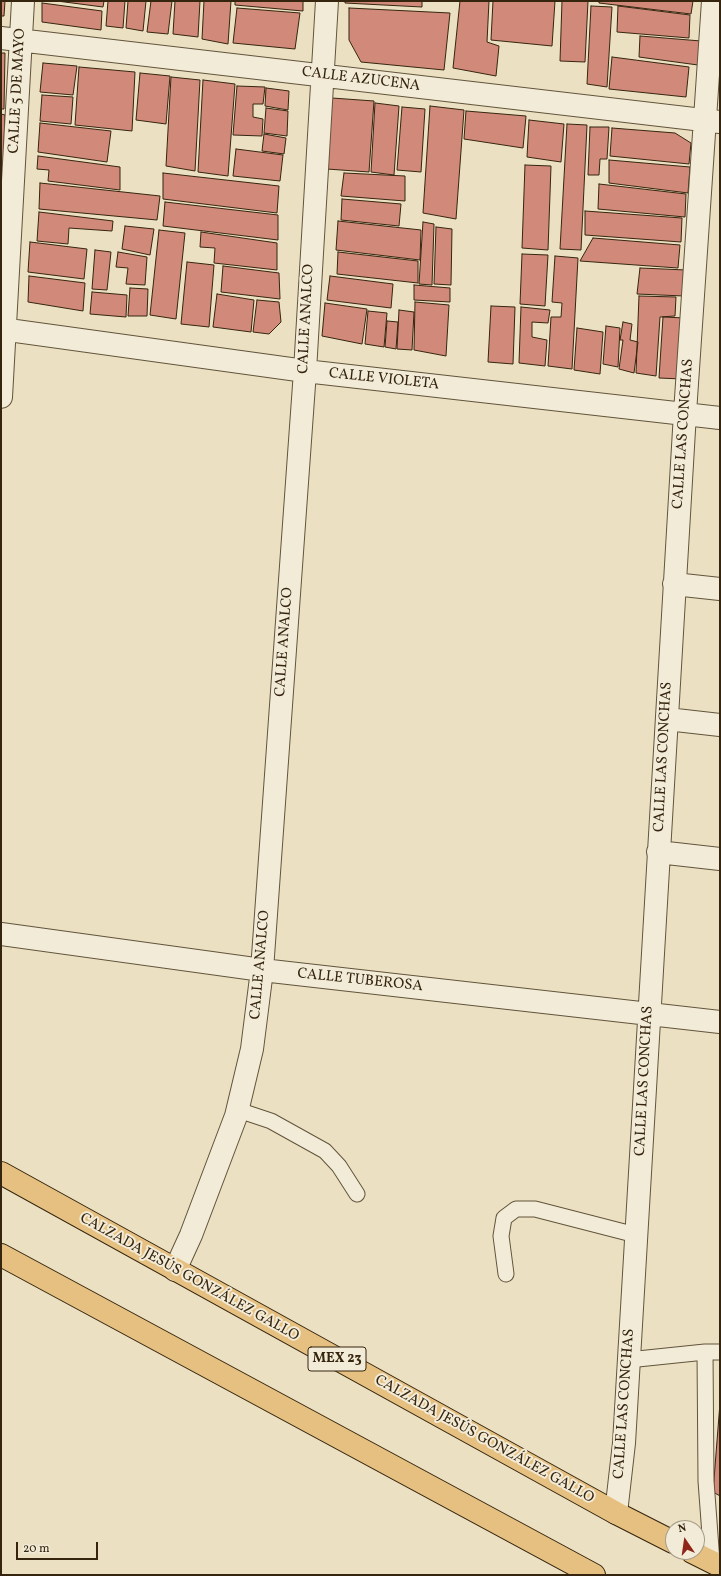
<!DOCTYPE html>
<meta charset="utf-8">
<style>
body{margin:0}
#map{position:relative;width:721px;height:1576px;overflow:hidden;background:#ebe0c1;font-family:Vollkorn,serif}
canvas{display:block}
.frame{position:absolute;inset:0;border:2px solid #35250f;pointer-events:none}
.north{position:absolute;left:665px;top:1520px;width:40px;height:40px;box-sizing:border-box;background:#f2ebd7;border:1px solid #a69c87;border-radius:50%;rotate:347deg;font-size:11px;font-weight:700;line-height:16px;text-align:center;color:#35250f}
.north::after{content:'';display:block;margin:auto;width:14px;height:18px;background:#8f2418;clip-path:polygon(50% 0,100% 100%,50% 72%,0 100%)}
.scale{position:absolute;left:16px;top:1542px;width:82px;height:18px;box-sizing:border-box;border:2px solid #35250f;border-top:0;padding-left:5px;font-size:12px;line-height:14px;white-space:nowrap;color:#35250f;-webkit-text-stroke:3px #f2ebd7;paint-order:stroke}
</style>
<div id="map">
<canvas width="721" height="1576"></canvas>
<div class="frame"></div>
<div class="north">N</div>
<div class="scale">20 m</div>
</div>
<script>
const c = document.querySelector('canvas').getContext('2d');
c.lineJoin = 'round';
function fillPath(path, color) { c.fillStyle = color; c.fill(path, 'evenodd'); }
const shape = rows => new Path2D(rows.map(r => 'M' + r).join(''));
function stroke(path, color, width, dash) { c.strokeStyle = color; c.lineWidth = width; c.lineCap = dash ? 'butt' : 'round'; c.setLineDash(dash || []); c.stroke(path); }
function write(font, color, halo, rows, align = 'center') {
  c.font = font + ' Vollkorn,serif'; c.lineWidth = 4; c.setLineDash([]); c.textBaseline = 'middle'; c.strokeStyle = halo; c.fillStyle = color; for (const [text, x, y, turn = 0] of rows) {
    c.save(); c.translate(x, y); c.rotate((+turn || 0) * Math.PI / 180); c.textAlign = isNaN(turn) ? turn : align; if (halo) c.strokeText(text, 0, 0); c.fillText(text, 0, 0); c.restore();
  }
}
const building = shape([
 [1,1,5,1,4,16,1,16,1,1],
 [57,1,104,1,103,7,57,1],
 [108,1,125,1,123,28,106,26,108,1],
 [128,1,146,1,143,31,126,28,128,1],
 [151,1,172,1,168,34,147,32,151,1],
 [175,1,200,1,198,37,173,34,175,1],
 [204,1,231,1,228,44,202,39,204,1],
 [235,1,303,1,303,11,235,5,235,1],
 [345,1,422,1,422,7,345,3,345,1],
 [460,1,489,1,487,42,499,46,496,76,453,68,460,1],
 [493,1,555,1,552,46,491,40,493,1],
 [562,1,588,1,585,62,560,61,562,1],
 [599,1,693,1,691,14,599,3,599,1],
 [42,3,102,11,101,30,42,22,42,3],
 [591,6,612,7,607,87,587,84,591,6],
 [618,6,690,15,689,38,617,32,618,6],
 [237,8,300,13,295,49,233,43,237,8],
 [349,8,450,13,444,70,361,62,349,40,349,8],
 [640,36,701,41,698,65,639,57,640,36],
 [1,53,5,53,4,109,1,109,1,53],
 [612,57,689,67,686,97,609,89,612,57],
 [43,63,77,66,73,95,40,92,43,63],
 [79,67,135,72,132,131,75,125,79,67],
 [140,73,170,76,166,124,136,120,140,73],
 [171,77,200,80,195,171,166,166,171,77],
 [203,80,235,84,228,176,198,172,203,80],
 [237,86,265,87,263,104,253,104,253,117,263,119,262,136,233,135,237,86],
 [266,88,289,91,288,110,265,106,266,88],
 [42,95,73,97,71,124,40,121,42,95],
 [332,98,374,101,369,172,327,169,332,98],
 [375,103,399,106,394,175,371,172,375,103],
 [430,106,464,110,456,219,423,213,430,106],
 [402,107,425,109,421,172,397,170,402,107],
 [266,108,288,111,287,136,264,133,266,108],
 [466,111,526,116,523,148,464,139,466,111],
 [1,114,5,115,3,175,1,175,1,114],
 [529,120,564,124,561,162,527,157,529,120],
 [40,123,111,131,107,162,38,152,40,123],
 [567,124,587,125,581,250,560,249,567,124],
 [590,127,609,127,607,159,600,159,599,175,588,175,590,127],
 [612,128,675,133,691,143,689,164,610,156,612,128],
 [264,134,286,138,284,154,262,151,264,134],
 [236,149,283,155,280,181,233,176,236,149],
 [38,156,120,167,120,190,48,181,49,170,37,169,38,156],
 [609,160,690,167,688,193,609,183,609,160],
 [525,165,551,166,548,250,522,248,525,165],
 [163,173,279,186,277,213,163,199,163,173],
 [344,173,405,176,405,201,341,196,344,173],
 [40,183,160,196,157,220,39,209,40,183],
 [599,184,686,194,685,217,598,209,599,184],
 [342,199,401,204,399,226,341,220,342,199],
 [165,202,278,215,278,240,163,226,165,202],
 [585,211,682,218,681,242,585,235,585,211],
 [39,212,113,221,112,231,69,228,68,244,37,241,39,212],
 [338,221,421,230,420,260,336,250,338,221],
 [423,222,434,224,432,285,419,284,423,222],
 [125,226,154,229,150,255,122,249,125,226],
 [436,227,452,229,451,285,434,284,436,227],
 [159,230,185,233,176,319,150,315,159,230],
 [201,232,277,243,277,270,214,263,215,248,200,247,201,232],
 [593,238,680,245,678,268,580,261,593,238],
 [30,242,87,249,84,279,28,272,30,242],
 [95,250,111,252,107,290,92,289,95,250],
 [118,252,147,257,145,285,126,284,128,268,116,267,118,252],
 [338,252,418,261,418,283,337,274,338,252],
 [522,254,548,255,545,306,520,304,522,254],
 [555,256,578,258,572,369,548,366,551,317,561,317,562,303,552,302,555,256],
 [187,262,214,265,209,327,181,324,187,262],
 [223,266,279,273,280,299,221,292,223,266],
 [640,268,686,270,684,296,637,294,640,268],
 [29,276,85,283,83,311,28,302,29,276],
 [330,276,393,284,391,308,327,300,330,276],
 [414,285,450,288,450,302,414,300,414,285],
 [130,288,148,289,147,316,128,316,130,288],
 [92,292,127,295,126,317,90,314,92,292],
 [217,294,254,300,251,332,213,327,217,294],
 [639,296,676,297,675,316,660,317,656,376,636,373,639,296],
 [257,300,279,302,281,322,269,334,253,332,257,300],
 [415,302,449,305,446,356,414,350,415,302],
 [325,303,367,309,362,344,322,336,325,303],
 [491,306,515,307,513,364,488,362,491,306],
 [521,307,550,310,548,323,532,322,532,337,547,340,545,366,519,363,521,307],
 [399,310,414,312,412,350,397,349,399,310],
 [368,311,387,313,384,347,365,344,368,311],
 [663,317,685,318,682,379,659,378,663,317],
 [387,321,398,322,396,349,385,347,387,321],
 [623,322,632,324,630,340,638,342,634,373,619,369,623,340,620,340,623,322],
 [606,326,620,328,618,367,603,364,606,326],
 [577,328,603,332,600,374,574,370,577,328],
 [720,1403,720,1496,713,1492,720,1403]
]);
fillPath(building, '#d1897a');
stroke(building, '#35250f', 1);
const service = shape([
 [238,1110,271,1121,325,1151,339,1166,357,1194],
 [506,1274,501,1236,504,1218,516,1209,535,1209,636,1235],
 [705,1352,720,1352],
 [628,1360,705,1352,706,1481,712,1562]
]);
const minor = shape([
 [1,38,720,122],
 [1,329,305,371,720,418],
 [1,397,23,1],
 [674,584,720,589],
 [667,719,720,725],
 [658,852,720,859],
 [1,934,262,970,720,1022],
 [175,1270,191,1235,236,1116,252,1049,262,970,305,371,327,1],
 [616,1513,624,1443,685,413,713,1]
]);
const primary = shape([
 [1,1173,616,1513,673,1542],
 [1,1255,594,1575],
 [692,1552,720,1566]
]);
stroke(service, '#62543c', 17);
stroke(minor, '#62543c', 24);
stroke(primary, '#35250f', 24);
stroke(service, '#f2ebd7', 15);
stroke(minor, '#f2ebd7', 22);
stroke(primary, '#e6c080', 22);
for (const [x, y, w] of [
 [337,1359,58]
]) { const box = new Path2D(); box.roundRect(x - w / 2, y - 12, w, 24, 3); c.fillStyle = '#f2ebd7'; c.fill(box); stroke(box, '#35250f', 1); }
write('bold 14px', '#35250f', null, [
 ["MEX 23",337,1359]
]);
write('15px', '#35250f', '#f2ebd7', [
 ["CALLE AZUCENA",361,80,7],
 ["CALLE 5 DE MAYO",18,91,-87],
 ["CALLE ANALCO",307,319,-87],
 ["CALLE VIOLETA",384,380,6],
 ["CALLE LAS CONCHAS",684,434,-86],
 ["CALLE ANALCO",285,642,-86],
 ["CALLE LAS CONCHAS",664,757,-87],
 ["CALLE ANALCO",261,965,-85],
 ["CALLE TUBEROSA",360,981,6],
 ["CALLE LAS CONCHAS",645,1081,-87],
 ["CALZADA JESÚS GONZÁLEZ GALLO",189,1278,29],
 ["CALLE LAS CONCHAS",625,1404,-86],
 ["CALZADA JESÚS GONZÁLEZ GALLO",484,1440,29]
]);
</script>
